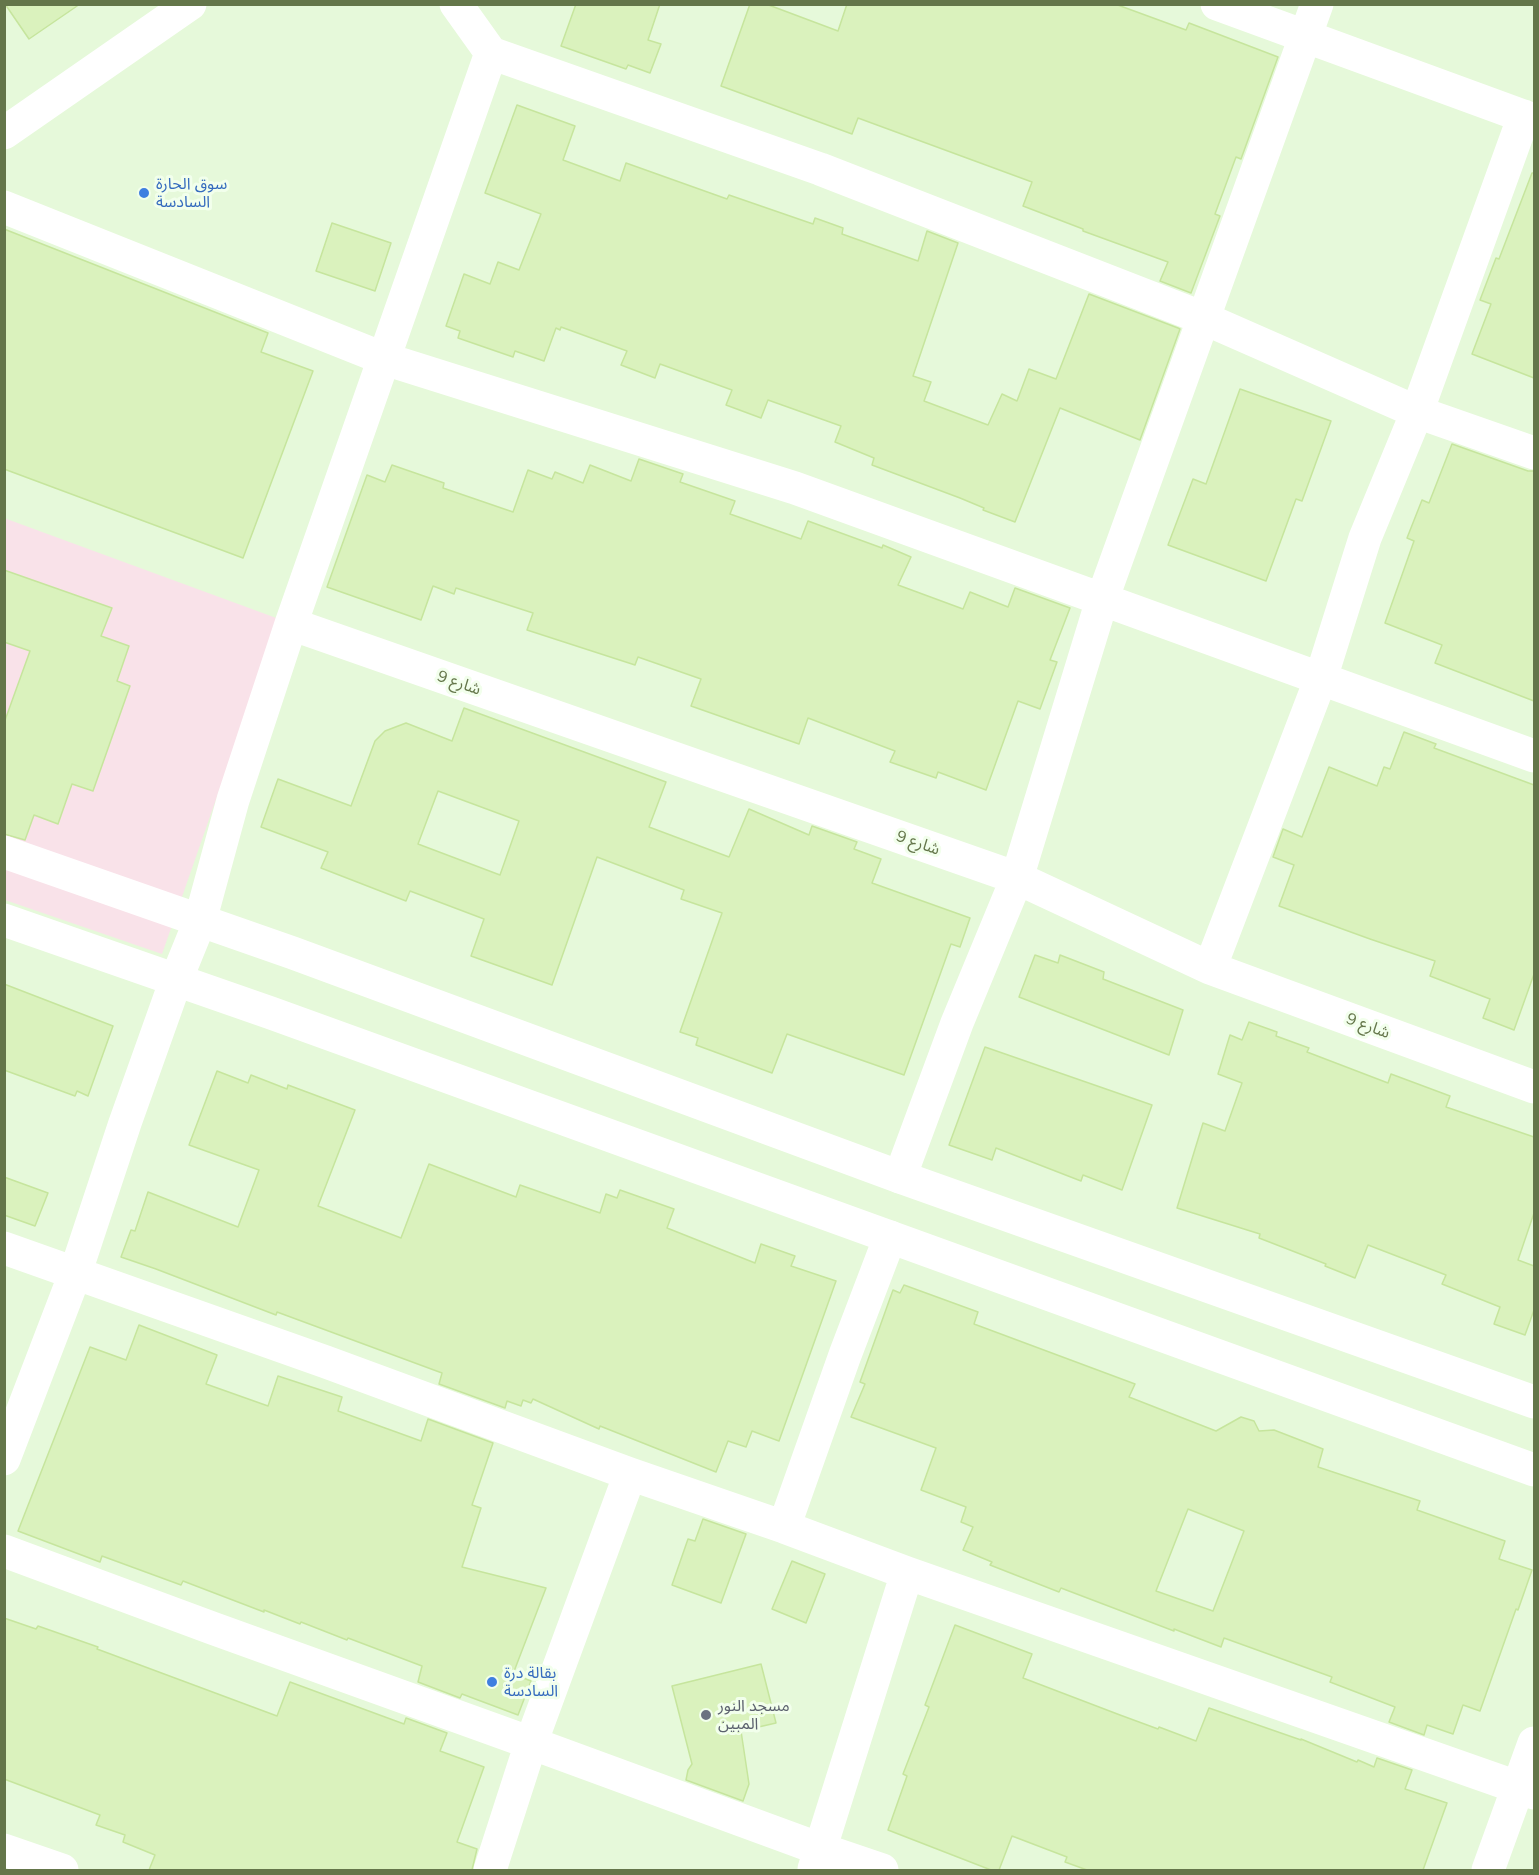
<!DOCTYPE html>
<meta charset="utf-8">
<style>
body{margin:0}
#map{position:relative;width:1539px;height:1875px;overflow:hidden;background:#edfce6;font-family:Mulish,sans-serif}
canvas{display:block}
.frame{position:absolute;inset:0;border:6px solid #64764a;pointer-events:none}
</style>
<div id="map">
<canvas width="1539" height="1875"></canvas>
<div class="frame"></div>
</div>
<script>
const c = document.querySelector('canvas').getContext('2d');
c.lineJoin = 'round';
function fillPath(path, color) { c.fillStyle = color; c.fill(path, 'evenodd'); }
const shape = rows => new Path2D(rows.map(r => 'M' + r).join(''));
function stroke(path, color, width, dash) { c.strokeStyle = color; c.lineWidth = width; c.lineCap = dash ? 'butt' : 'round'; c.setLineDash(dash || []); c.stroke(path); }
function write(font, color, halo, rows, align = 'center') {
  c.font = font + ' Mulish,"Noto Sans Arabic",sans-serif'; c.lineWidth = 6; c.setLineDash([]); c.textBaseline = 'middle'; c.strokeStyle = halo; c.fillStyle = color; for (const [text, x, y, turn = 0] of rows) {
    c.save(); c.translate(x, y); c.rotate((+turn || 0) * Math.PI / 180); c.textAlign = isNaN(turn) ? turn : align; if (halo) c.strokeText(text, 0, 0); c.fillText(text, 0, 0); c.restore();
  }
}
fillPath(shape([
 [5,5,1534,5,1534,1870,5,1870]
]), '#e6f9da');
fillPath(shape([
 [4,518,279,619,162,954,5,900]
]), '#f9e2e9');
const building = shape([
 [5,4,80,4,29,39,5,4],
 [576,4,660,4,648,40,661,44,650,73,628,65,626,69,561,46,576,4],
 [750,4,766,4,838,31,847,4,1115,4,1186,30,1189,23,1278,57,1241,159,1236,157,1215,214,1220,216,1191,293,1160,281,1168,262,1083,231,1083,229,1023,206,1032,182,858,118,852,134,721,86,750,4],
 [517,105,575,126,563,160,620,181,626,163,727,199,729,195,813,224,815,218,843,228,842,234,918,261,927,231,958,243,913,376,931,382,924,401,988,425,1002,394,1017,401,1029,369,1056,379,1089,294,1178,328,1180,329,1140,440,1060,408,1015,522,983,510,984,508,960,498,872,465,874,458,835,442,841,426,768,400,761,418,726,405,732,390,660,364,655,378,621,365,627,351,561,327,560,330,556,328,544,361,515,351,513,357,458,338,460,331,446,326,464,274,490,284,498,262,519,270,541,214,485,193,517,105],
 [1532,173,1534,173,1534,378,1472,354,1491,304,1480,300,1496,258,1499,259,1532,173],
 [332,223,391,243,375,291,316,271,332,223],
 [4,229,268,333,261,352,313,371,243,558,4,469,4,229],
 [1240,389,1331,421,1302,501,1296,499,1266,581,1168,545,1193,479,1206,484,1240,389],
 [1452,444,1528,471,1534,471,1534,701,1435,663,1442,645,1385,623,1414,541,1407,538,1422,500,1429,503,1452,444],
 [639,459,683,474,680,482,735,501,730,514,801,539,808,521,882,548,883,545,911,557,898,585,963,609,970,592,1008,607,1015,588,1070,608,1050,660,1057,662,1040,709,1018,701,986,790,938,772,936,778,890,762,895,751,808,718,799,744,691,706,701,679,638,657,635,665,527,630,533,613,456,588,454,594,433,586,421,620,327,587,367,475,385,482,392,465,444,483,443,488,513,512,528,470,552,479,555,472,583,483,590,465,631,481,639,459],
 [4,570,112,608,101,636,129,646,117,681,130,686,93,791,72,784,58,824,34,815,25,840,4,834,4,723,30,651,4,642,4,570],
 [464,708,666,782,649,827,729,857,749,809,809,835,812,826,857,842,854,849,881,859,872,883,970,918,960,947,951,944,904,1075,787,1034,772,1073,696,1045,698,1038,680,1032,722,913,681,899,684,890,597,857,552,985,471,956,484,919,410,891,406,901,321,868,328,852,261,827,278,779,351,806,375,741,385,731,406,723,452,741,464,708],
 [438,791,519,821,500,875,418,844,438,791],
 [1404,732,1436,744,1434,748,1534,785,1534,974,1514,1030,1483,1018,1490,999,1430,976,1435,961,1370,939,1279,906,1294,865,1273,857,1283,829,1302,837,1329,767,1377,786,1384,767,1390,769,1404,732],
 [1035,955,1058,963,1060,955,1104,972,1103,979,1183,1010,1169,1055,1019,997,1035,955],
 [4,984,113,1026,88,1096,77,1091,75,1096,4,1070,4,984],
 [1249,1022,1277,1032,1276,1036,1309,1048,1307,1052,1388,1083,1391,1074,1450,1096,1446,1107,1534,1137,1534,1213,1518,1260,1534,1266,1534,1310,1525,1335,1494,1324,1500,1307,1442,1284,1446,1275,1368,1245,1355,1278,1325,1266,1326,1264,1259,1238,1260,1234,1177,1208,1203,1123,1225,1131,1242,1083,1218,1074,1230,1035,1242,1040,1249,1022],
 [985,1047,1152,1105,1122,1190,1083,1175,1081,1181,996,1148,992,1160,949,1145,985,1047],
 [217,1071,248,1083,251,1075,287,1089,288,1085,355,1110,318,1206,401,1238,429,1164,516,1197,520,1185,600,1213,606,1194,617,1198,620,1190,674,1209,667,1228,755,1263,761,1244,795,1256,791,1266,836,1281,779,1441,752,1431,746,1447,728,1441,716,1472,600,1426,599,1429,533,1399,531,1403,523,1400,521,1406,507,1401,505,1408,439,1384,442,1373,277,1312,276,1315,156,1269,121,1257,131,1230,135,1231,148,1192,238,1227,259,1170,189,1145,217,1071],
 [4,1177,48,1193,35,1226,4,1215,4,1177],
 [904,1285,978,1312,974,1324,1135,1384,1129,1397,1216,1431,1241,1417,1254,1421,1259,1431,1274,1430,1323,1449,1318,1467,1420,1501,1417,1510,1505,1541,1499,1559,1532,1570,1518,1610,1516,1609,1480,1711,1463,1705,1453,1734,1427,1725,1424,1735,1389,1722,1395,1707,1330,1682,1332,1677,1224,1638,1221,1647,1174,1629,1174,1631,1061,1588,1059,1592,990,1565,992,1562,963,1550,973,1527,961,1522,966,1507,921,1490,936,1448,851,1417,865,1384,860,1382,893,1290,900,1293,904,1285],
 [1188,1509,1244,1531,1213,1611,1156,1591,1188,1509],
 [139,1325,217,1355,206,1384,268,1406,278,1376,342,1397,338,1411,421,1441,428,1419,493,1443,472,1505,481,1508,462,1567,546,1588,513,1674,531,1681,518,1715,462,1694,460,1698,418,1682,422,1666,348,1638,347,1640,301,1622,300,1624,264,1610,264,1612,183,1581,181,1585,102,1556,100,1562,18,1531,90,1347,126,1360,139,1325],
 [703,1519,746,1534,721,1603,672,1585,688,1539,695,1541,703,1519],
 [792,1561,825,1574,806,1623,772,1609,792,1561],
 [4,1618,36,1629,38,1626,98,1647,97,1649,277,1716,290,1682,404,1724,406,1718,447,1733,440,1751,484,1767,457,1842,477,1849,472,1870,149,1870,155,1855,123,1842,125,1835,96,1825,100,1815,4,1779,4,1618],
 [955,1625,1032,1654,1023,1678,1120,1715,1158,1729,1159,1727,1196,1741,1209,1708,1301,1740,1301,1739,1357,1762,1358,1760,1374,1767,1377,1758,1412,1770,1405,1789,1447,1803,1423,1870,1087,1870,1065,1862,1067,1857,1012,1836,999,1870,991,1870,888,1830,907,1776,903,1774,929,1707,925,1705,955,1625],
 [761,1664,776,1723,741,1731,749,1784,743,1801,686,1780,688,1770,692,1764,672,1686,761,1664]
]);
fillPath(building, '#daf2bd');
stroke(building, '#c6e59d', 1.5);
stroke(shape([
 [456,4,491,53],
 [1217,4,1534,120],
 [4,133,190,4],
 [4,207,385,359,795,488,1534,756],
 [291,624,1017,878,1210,968,1534,1087],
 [1210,968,1321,678,1365,538,1417,412,1524,116],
 [900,1177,957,1023,1017,878,1102,600,1317,4],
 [4,1248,326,1362,630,1474,784,1527,907,1573,1534,1793],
 [4,1459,75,1274,125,1123,176,980,200,921,233,800,291,624,491,53,820,169,1203,318,1417,412,1534,453],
 [784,1527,845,1355,890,1237],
 [4,1551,212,1628,531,1743,820,1849,882,1870],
 [4,1850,62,1870],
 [814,1869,907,1573],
 [490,1870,531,1743,630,1474],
 [1488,1870,1534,1743]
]), '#fff', 33);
stroke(shape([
 [4,852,293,953,900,1177,1534,1402],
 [4,920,271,1013,1534,1470]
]), '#fff', 33);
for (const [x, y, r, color] of [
 [144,193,6,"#3f7fe0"],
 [492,1682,6,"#3f7fe0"],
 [706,1715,6,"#6b7280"]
]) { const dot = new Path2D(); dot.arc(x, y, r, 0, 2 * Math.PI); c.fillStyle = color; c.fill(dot); stroke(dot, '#f2ffec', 2); }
write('16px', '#366cbe', '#f2ffec', [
 ["سوق الحارة",156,184],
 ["السادسة",156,202],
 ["بقالة درة",504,1673],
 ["السادسة",504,1691]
], 'left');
write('16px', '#64764a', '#f2ffec', [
 ["شارع 9",459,683,19],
 ["شارع 9",918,843,19],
 ["شارع 9",1368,1026,20]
]);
write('16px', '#5b616d', '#f2ffec', [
 ["مسجد النور",718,1706],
 ["المبين",718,1724]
], 'left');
</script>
